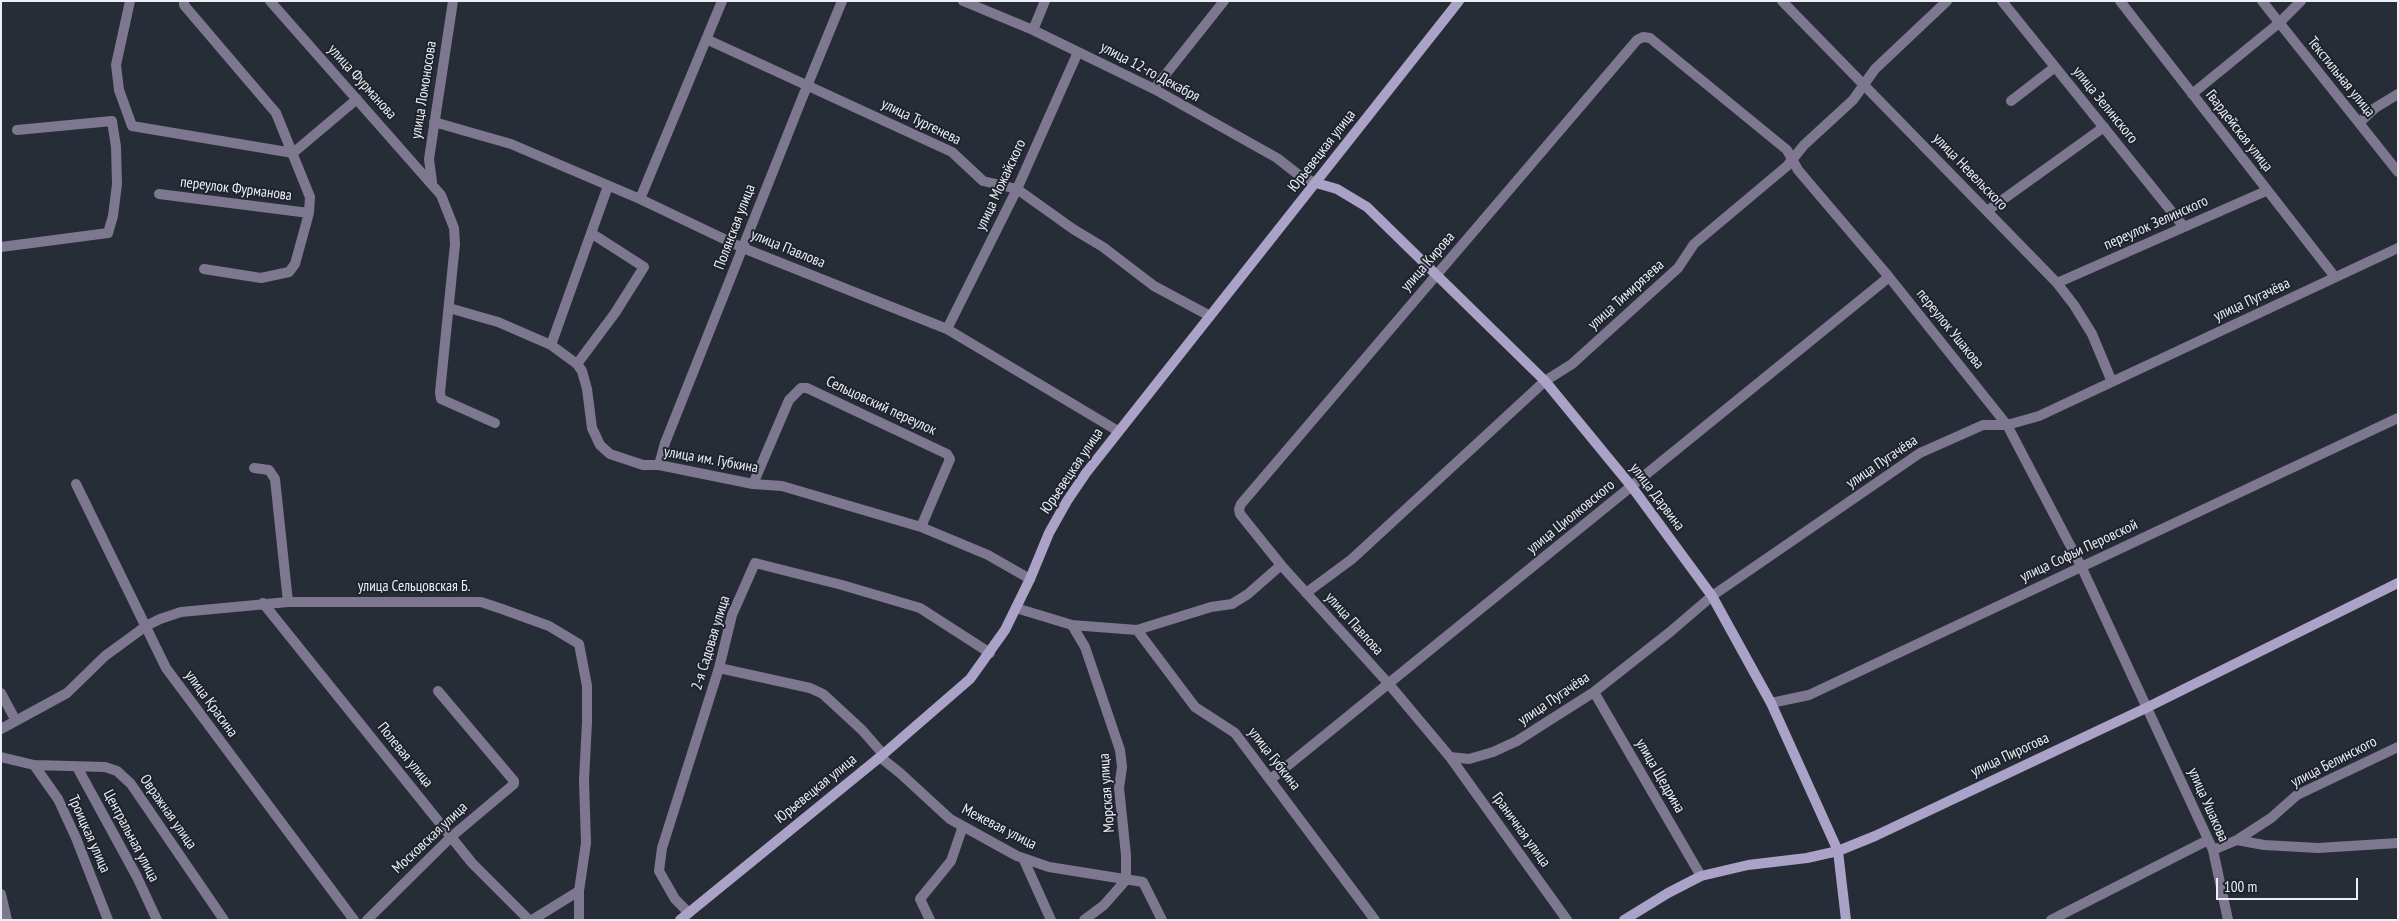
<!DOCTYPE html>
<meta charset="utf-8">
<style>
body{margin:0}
#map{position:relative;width:2399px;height:921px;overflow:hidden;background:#272d37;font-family:"PT Sans Narrow",sans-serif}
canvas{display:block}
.frame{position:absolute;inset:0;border:2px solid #ebeef5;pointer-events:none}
.scale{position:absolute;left:2216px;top:878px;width:142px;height:22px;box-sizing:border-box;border:2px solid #ebeef5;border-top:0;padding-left:6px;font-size:15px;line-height:18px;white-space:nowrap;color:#ebeef5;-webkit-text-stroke:4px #1e232d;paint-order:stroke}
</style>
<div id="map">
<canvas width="2399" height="921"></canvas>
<div class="frame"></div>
<div class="scale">100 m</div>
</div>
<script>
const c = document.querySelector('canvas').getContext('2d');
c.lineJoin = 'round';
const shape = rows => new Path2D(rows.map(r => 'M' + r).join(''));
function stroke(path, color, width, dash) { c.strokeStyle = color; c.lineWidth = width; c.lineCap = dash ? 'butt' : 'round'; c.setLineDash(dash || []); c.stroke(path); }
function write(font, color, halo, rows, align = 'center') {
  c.font = font + ' "PT Sans Narrow",sans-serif'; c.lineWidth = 4; c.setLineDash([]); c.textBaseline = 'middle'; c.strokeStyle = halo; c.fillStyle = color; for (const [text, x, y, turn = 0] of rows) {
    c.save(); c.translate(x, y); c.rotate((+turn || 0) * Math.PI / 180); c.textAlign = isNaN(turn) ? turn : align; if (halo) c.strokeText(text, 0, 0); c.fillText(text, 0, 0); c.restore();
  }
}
stroke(shape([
 [130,1,116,65,119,90,132,126,293,153,357,99],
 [184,1,184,5,276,113,310,197,309,213,295,264,289,272,261,278,204,269],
 [270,1,441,195,454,228,455,244,440,392,441,399,495,423],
 [963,1,1033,30,1154,89,1277,158,1300,176,1316,183],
 [1782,1,2057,283,2074,305,2092,334,2112,382],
 [2002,1,2184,227],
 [2120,1,2335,277],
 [2262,1,2398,172],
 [1033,30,1045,1],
 [706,39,952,152,983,181,1017,189,1073,229,1103,247,1154,286,1210,316],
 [1154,89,1224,1],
 [2192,94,2279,23,2301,1],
 [2011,101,2055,67],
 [434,122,511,144,640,199,743,248,947,329,1118,431],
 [2359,123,2375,108,2398,94],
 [432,182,429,159,453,1],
 [159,194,309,213],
 [640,199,722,1],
 [1987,211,2104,127],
 [1,247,108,233,113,216,117,184,116,147,112,121,17,130],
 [2057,283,2266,191],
 [449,308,498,322,551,345,577,364,582,371,587,389,592,428,600,445,610,454,643,465,659,465,753,484,782,486,921,527,988,555,1030,579],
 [947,329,1017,189,1078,52],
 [551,345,608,186],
 [577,364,615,313,644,267,591,233],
 [659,465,665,443,801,101,842,1],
 [254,468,269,470,275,479,288,602],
 [76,484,166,668,354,920],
 [753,484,789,400,801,388,807,388,947,454,950,459,921,527],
 [1306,593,1352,559,1545,381,1572,364,1678,268,1694,244,1787,166,1804,145,1853,100,1875,69,1947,1],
 [263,603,472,863,529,920],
 [1016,608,1072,625,1137,630,1211,607,1232,604,1248,594,1281,565],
 [1072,625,1085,647,1120,750,1122,767,1119,788,1126,855,1126,880,1104,905,1084,920],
 [1137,630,1195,707,1235,733,1375,920],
 [719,668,810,688,823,694,862,730,883,754],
 [1594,692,1701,876],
 [1,693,16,721],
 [1771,703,1809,695,2398,418],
 [1,729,67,693,105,656,146,626,160,619,181,612,288,602,481,602,502,609,549,626,579,644,587,686,587,722,584,780,586,843,579,891,579,920],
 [1,757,34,765,105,767,117,771,131,784,224,920],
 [880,757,900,773,950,819,1017,856,1049,867,1143,882,1162,920],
 [1450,757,1469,759,1493,752,1517,741,1594,692,1670,632,1712,596,1920,453,1983,425,2007,425,2039,416,2398,248],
 [34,765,58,799,76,838,108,920],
 [77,767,137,877,157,920],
 [1271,779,1889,277],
 [2237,840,2264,845,2318,848,2398,843],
 [2213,850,2237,840,2271,818,2297,795,2398,747],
 [1023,858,1051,920],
 [1,894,7,920],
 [689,913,675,899,659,871,662,848,719,668,732,615,755,563,842,585,920,608,990,653],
 [367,920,451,837,514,784,514,781,438,691],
 [532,920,579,891],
 [930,920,920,899,951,861,963,826],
 [1567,920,1450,757,1388,683,1281,565,1240,514,1239,509,1241,504,1637,40,1643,37,1650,38,1787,150,1798,170,1889,277,2007,425,2081,566,2213,850,2228,920],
 [2051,920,2208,840]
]), '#7d788f', 10);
stroke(shape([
 [1316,183,1337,189,1367,207,1545,381,1632,487,1712,596,1771,703,1838,851,1846,920],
 [680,920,880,757,970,679,1005,630,1030,579,1049,533,1067,501,1086,473,1459,1],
 [1624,920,1668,893,1701,876,1748,865,1807,858,1838,851,1875,836,2146,708,2398,583]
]), '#aaa2c7', 10);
write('15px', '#ebeef5', '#1e232d', [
 ["улица 12-го Декабря",1150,72,28],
 ["Текстильная улица",2341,77,51],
 ["улица Фурманова",362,82,48],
 ["улица Ломоносова",424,90,-81],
 ["улица Зелинского",2105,105,51],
 ["улица Тургенева",921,122,26],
 ["Гвардейская улица",2239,131,52],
 ["Юрьевецкая улица",1322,151,-52],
 ["улица Невельского",1970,172,46],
 ["улица Можайского",1001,185,-65],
 ["переулок Фурманова",236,189,7],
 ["переулок Зелинского",2156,223,-24],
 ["Полянская улица",735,227,-69],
 ["улица Павлова",788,249,22],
 ["улица Кирова",1428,262,-49],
 ["улица Тимирязева",1626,295,-42],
 ["улица Пугачёва",2252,300,-25],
 ["переулок Ушакова",1950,329,51],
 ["Сельцовский переулок",881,406,25],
 ["улица им. Губкина",711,460,10],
 ["улица Пугачёва",1882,462,-34],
 ["Юрьевецкая улица",1072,471,-56],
 ["улица Дарвина",1657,497,53],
 ["улица Циолковского",1571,517,-39],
 ["улица Софьи Перовской",2079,551,-25],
 ["улица Сельцовская Б.",414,587],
 ["улица Павлова",1354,624,48],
 ["2-я Садовая улица",711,643,-73],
 ["улица Пугачёва",1554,699,-34],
 ["улица Красина",211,704,54],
 ["Полевая улица",405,755,51],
 ["улица Пирогова",2010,755,-25],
 ["улица Губкина",1274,759,52],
 ["улица Белинского",2334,762,-27],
 ["улица Щедрина",1660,776,60],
 ["Юрьевецкая улица",816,789,-39],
 ["Морская улица",1107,793,-94],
 ["улица Ушакова",2208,805,66],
 ["Овражная улица",168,812,55],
 ["Межевая улица",999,827,27],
 ["Граничная улица",1521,830,54],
 ["Троицкая улица",89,834,66],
 ["Центральная улица",131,836,62],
 ["Московская улица",430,838,-43]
]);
</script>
